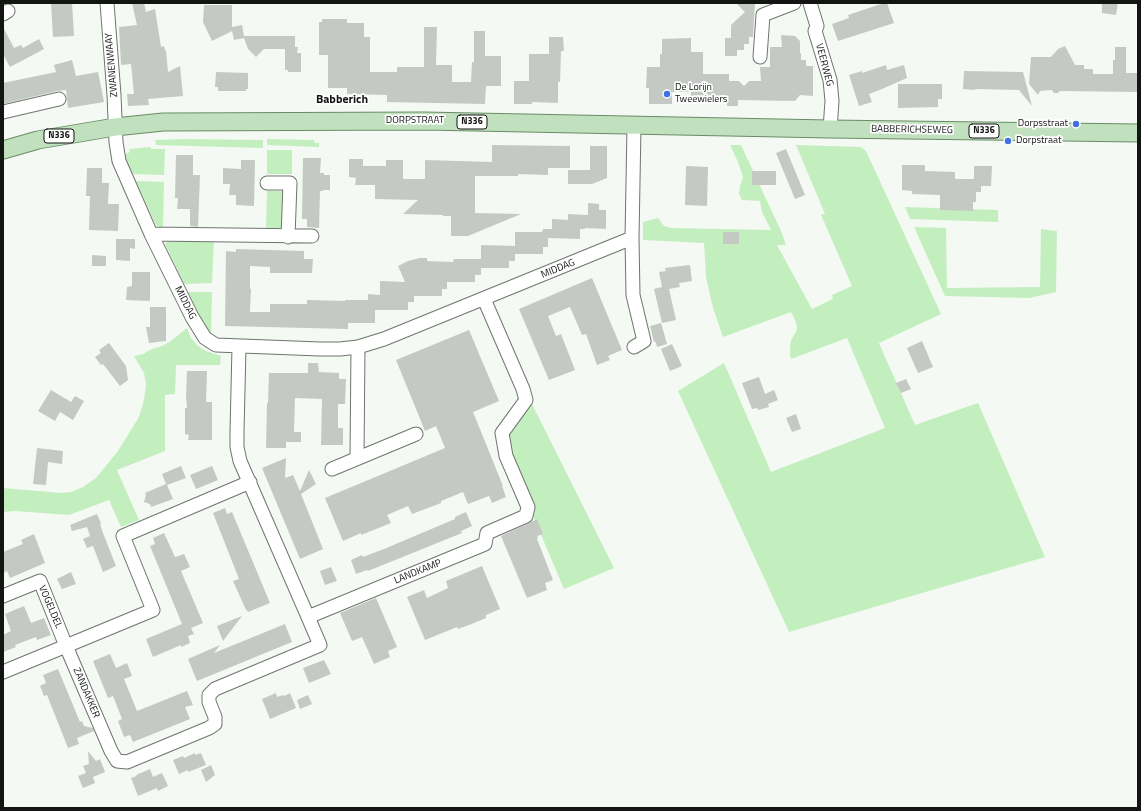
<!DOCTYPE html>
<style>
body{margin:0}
#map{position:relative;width:1141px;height:811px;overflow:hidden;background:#f4f9f3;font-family:"Titillium Web",sans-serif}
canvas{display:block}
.frame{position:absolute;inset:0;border:4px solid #131513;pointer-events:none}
</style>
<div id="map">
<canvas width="1141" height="811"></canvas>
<div class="frame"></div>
</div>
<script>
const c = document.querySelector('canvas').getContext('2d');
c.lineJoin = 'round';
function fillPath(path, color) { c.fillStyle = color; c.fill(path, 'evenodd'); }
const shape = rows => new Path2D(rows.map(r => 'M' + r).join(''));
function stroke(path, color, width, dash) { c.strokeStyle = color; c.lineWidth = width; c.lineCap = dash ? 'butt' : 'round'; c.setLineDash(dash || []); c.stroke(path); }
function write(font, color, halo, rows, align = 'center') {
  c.font = font + ' "Titillium Web",sans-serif'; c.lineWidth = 3.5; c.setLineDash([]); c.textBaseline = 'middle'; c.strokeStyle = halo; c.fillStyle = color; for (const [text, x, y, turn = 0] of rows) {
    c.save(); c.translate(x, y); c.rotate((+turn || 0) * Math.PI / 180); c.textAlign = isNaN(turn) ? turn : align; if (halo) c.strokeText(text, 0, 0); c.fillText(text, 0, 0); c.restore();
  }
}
fillPath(shape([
 [183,139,263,140,263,148,156,145,155,140],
 [267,139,314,140,315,143,319,143,319,147,267,145],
 [730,145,741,145,781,231,786,245,777,245,812,309,833,299,832,295,852,286,821,215,825,214,796,145,861,147,866,151,941,314,879,343,915,425,978,403,1045,557,789,632,678,391,724,363,771,472,885,428,847,338,791,359,790,354,790,347,791,340,796,332,797,327,795,320,791,312,723,337,713,308,706,277,704,243,643,240,643,222,658,218,664,226,671,228,771,230,762,212,760,201,742,200,739,194,740,186,743,177,738,162],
 [151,147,151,149,165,149,164,175,133,174,127,163,125,154,130,152,129,149],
 [267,150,292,150,292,174,267,174],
 [136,181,164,182,163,229,156,225],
 [267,191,286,191,283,227,280,230,266,231],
 [905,207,998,210,998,222,910,219],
 [914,227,946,228,947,288,1040,287,1041,229,1057,231,1056,292,1029,298,945,296],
 [170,238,214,240,212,283,184,284,165,244],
 [187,292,212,292,211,336,206,332],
 [187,328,191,338,198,346,206,351,221,356,220,365,176,365,175,394,165,395,165,451,117,470,139,520,121,527,109,500,69,515,15,511,3,512,3,488,61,493,71,492,83,487,96,478,118,451,139,417,144,400,146,384,144,373,134,356,144,354,146,352,152,349,162,346,171,341],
 [530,400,614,568,564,589,533,516,535,512,534,504,511,458,509,442,509,434]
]), '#c3efbf');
fillPath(shape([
 [51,3,72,3,74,36,53,37],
 [132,3,144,3,146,12,155,9,161,47,164,46,165,50,166,51,168,72,180,66,183,96,148,99,149,105,128,106,127,94,134,94,131,64,121,65,119,27,137,25],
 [736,3,755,3,753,37,749,37,749,44,744,44,744,50,737,50,737,56,725,56,725,38,731,38,731,25,745,12],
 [884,3,887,3,894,23,838,41,832,24,849,18,848,15],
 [1102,3,1118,3,1116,15,1102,13],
 [204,5,232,5,232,27,242,25,244,36,295,36,295,47,298,47,297,53,301,53,301,72,288,72,288,70,285,70,285,49,264,49,256,57,248,49,244,38,234,40,232,31,212,41,203,22],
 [322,19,347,19,347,23,364,23,364,37,370,37,370,72,397,72,397,67,424,67,424,27,437,27,436,65,452,65,452,82,471,82,472,62,474,62,474,31,485,31,485,56,501,56,501,86,486,86,485,104,387,102,387,95,347,94,347,88,328,88,328,55,319,55,319,22,322,22],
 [3,27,14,48,21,45,23,48,39,39,44,49,10,67,3,54],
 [781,35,795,36,800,41,800,53,801,53,801,60,806,60,806,66,813,66,813,96,800,95,795,101,738,100,738,106,727,106,727,98,691,99,691,92,672,92,672,104,649,104,649,88,646,88,647,67,660,67,660,54,662,54,662,39,691,38,691,52,703,52,703,74,729,74,729,81,739,81,744,86,749,81,761,81,760,67,770,67,770,47,782,47],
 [549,37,563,37,564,51,561,51,560,82,558,82,558,103,532,102,532,104,514,104,514,81,529,81,529,54,549,54],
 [1065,46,1075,65,1084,65,1084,69,1093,69,1093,74,1113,74,1113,60,1115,60,1115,47,1126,47,1126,73,1138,73,1138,92,1060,91,1058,93,1054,93,1052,90,1040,91,1038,95,1029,84,1031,57,1051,57,1058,49],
 [72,60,76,76,98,72,104,102,68,108,66,90,57,91,3,104,3,83,56,72,54,65],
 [886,65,887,70,904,65,907,78,882,89,869,94,872,102,859,106,849,75,862,71,862,73],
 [964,71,1023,72,1032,106,1019,90,976,89,974,90,963,89],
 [216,72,248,73,248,89,246,89,246,91,218,91,218,87,215,87],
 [898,84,942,84,942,99,938,99,938,107,898,108],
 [492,145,570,146,570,168,548,168,548,175,518,174,518,176,475,176,475,213,521,214,468,236,451,236,451,216,443,216,443,215,403,214,418,200,375,199,375,185,355,185,356,178,349,177,349,159,363,159,363,166,386,166,386,160,403,160,403,179,425,179,425,160,492,162],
 [590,146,607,146,607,178,592,184,568,184,568,170,590,170],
 [786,149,805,195,795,199,776,153],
 [176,155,193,155,193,175,200,175,198,227,190,226,190,209,177,209,178,198,175,198],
 [303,158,321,158,320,173,324,173,324,175,330,175,330,190,323,190,323,191,320,191,319,228,307,227,307,219,302,219],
 [241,160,255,160,254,206,236,205,236,195,229,195,230,184,223,184,223,168,241,169],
 [902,165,925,165,925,171,955,172,955,179,974,179,974,166,992,166,991,186,981,186,981,192,976,192,976,202,973,202,973,211,940,210,940,195,912,194,912,191,902,190],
 [686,166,708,167,707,206,685,205],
 [87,168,102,168,102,183,109,183,108,204,119,204,118,231,89,230,90,196,86,196],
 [752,171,776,171,776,185,752,185],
 [588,203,599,204,599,210,606,210,606,229,585,228,585,229,580,229,580,239,548,238,548,247,543,247,543,254,515,254,515,232,542,232,543,229,552,229,552,219,568,220,568,214,588,215],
 [723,232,739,232,739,244,723,244],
 [116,239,135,239,135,249,130,248,130,261,116,260],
 [481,245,515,246,515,261,509,261,509,268,481,268],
 [236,249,304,251,304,259,313,259,312,273,270,273,270,267,250,266,250,289,251,289,250,312,270,312,270,304,307,304,307,300,345,301,345,300,368,300,368,294,380,295,380,281,405,282,398,266,408,261,420,258,427,258,427,261,453,262,454,259,481,259,481,275,475,275,475,282,447,282,447,289,442,289,442,296,414,296,414,302,408,302,408,310,375,310,375,323,348,323,348,329,225,326,226,251,236,252],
 [92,255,106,256,106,266,92,266],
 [690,265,692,281,679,283,680,287,669,289,676,320,662,323,654,289,662,287,659,272,666,271,665,268],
 [132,272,150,272,150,301,126,300,127,287,132,286],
 [592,278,622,350,608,356,610,360,597,365,586,334,582,335,570,307,548,316,556,336,561,334,575,370,549,380,519,309],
 [150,307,166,307,166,341,149,343,146,327,150,327],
 [661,323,667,344,657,347,656,342,654,342,650,326],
 [469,330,499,401,473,412,503,486,502,486,506,497,492,503,489,496,468,504,463,492,441,501,441,503,412,514,408,506,387,515,391,523,361,535,361,533,343,541,325,498,445,448,436,426,425,431,396,360],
 [922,341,933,367,918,373,907,348],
 [109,343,126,366,128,380,120,386,103,364,101,365,95,357,101,353,99,350],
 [672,344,682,366,670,371,661,349],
 [308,363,318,363,319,372,339,373,339,379,346,379,345,404,338,404,338,428,343,428,343,445,321,445,322,399,295,398,294,432,301,432,301,442,286,442,286,448,266,448,267,403,268,403,269,373,308,373],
 [187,371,207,371,206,402,212,402,212,440,188,440,189,435,185,434,185,408,187,408,186,396],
 [759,377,765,394,774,390,778,400,768,404,769,407,758,410,757,408,752,409,742,383],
 [906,379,911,389,901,393,896,383],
 [51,390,71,402,75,396,84,401,73,420,60,412,55,421,38,411],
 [796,414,801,429,792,432,786,418],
 [37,448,63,451,62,464,48,462,46,485,33,484],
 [286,458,285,478,293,475,300,491,309,470,316,484,301,494,323,549,300,559,262,468],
 [181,466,186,478,167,485,173,499,151,507,150,504,144,502,146,495,145,493,166,484,162,474],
 [212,466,218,480,196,489,190,475],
 [225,508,227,514,232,512,270,603,248,612,246,609,246,610,233,581,239,579,213,513],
 [466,512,472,526,461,531,462,533,368,571,367,570,356,574,351,560,362,555,363,557,384,549,455,519,455,517],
 [97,514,101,523,100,524,103,533,116,566,103,572,93,546,87,548,83,539,90,536,87,527,72,531,70,525],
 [537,519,543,534,537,536,538,538,537,539,553,580,545,583,547,590,527,598,501,536,529,523],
 [164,533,175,557,184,554,190,567,181,571,203,623,191,628,194,634,188,636,190,643,181,647,181,645,153,657,146,639,182,624,150,546,155,544,153,538],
 [34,534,45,563,10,578,7,571,3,573,3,552,23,544,21,540],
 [482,566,500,609,486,615,486,618,469,625,458,629,457,627,425,640,407,597,424,590,427,598,448,588,446,581],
 [331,567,337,581,325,585,320,571],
 [71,572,76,584,62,589,57,579],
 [376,598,397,647,388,651,390,657,374,664,362,637,352,641,340,613],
 [24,606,31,623,44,618,51,635,37,640,36,637,15,645,16,647,3,652,3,635,11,631,5,614],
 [242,616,223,641,217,626],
 [285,624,292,642,197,681,188,659,220,645,214,653],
 [110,654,116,668,127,663,132,676,124,679,137,711,187,691,193,705,185,707,190,719,133,742,130,735,124,737,118,721,122,719,113,696,108,698,93,661],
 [324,660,331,674,309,683,303,668],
 [58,669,80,722,82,721,84,726,93,728,94,731,77,738,79,744,68,748,47,695,44,696,40,686,46,683,43,675],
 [276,693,277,697,283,695,284,696,290,693,296,708,270,719,262,699],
 [308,695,312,704,300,709,297,700],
 [88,751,96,761,100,759,105,772,93,777,95,783,83,788,78,776,86,773,83,766,89,764],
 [195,753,195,755,201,753,206,765,188,772,188,770,179,774,173,760,183,756,184,758],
 [211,765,215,775,206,782,201,770],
 [150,769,153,777,162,773,168,786,158,791,157,788,138,796,131,778,137,776,136,775]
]), '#c4c9c4');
const minor = shape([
 [107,3,114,95,116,142,119,161,151,234,192,317,205,338,216,345,320,349,340,349,358,347,384,339,632,238],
 [810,3,817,26,815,31,830,80,832,101,830,129],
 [3,14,8,11],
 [760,57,763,15,794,3],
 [3,112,59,99],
 [634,126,632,238,633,295,644,341,634,347],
 [267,183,290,183,288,237],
 [151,234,312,236],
 [239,347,237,432,237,447,240,461,308,617,485,544,487,533,526,516,528,507,506,456,502,433,526,400,523,389,484,299],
 [357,458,358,347],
 [332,469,416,434],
 [250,482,123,536,153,610,66,646,111,751,117,761,127,762,209,728,215,724,215,717,209,702,209,695,215,689,320,645,308,617],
 [3,596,40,581,66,646,3,672]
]);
const major = shape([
 [3,150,38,140,115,127,163,122,424,121,830,129,1138,133]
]);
stroke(minor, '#6f746f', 15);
stroke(major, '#698c66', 19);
stroke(minor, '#fff', 13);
stroke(major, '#c1e0be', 17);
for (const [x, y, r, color] of [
 [667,94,4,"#4071e2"],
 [1076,124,4,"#4071e2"],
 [1008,141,4,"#4071e2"]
]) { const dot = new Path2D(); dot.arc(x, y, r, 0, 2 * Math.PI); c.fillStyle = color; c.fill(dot); stroke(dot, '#fff', 1.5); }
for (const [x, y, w] of [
 [472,122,30],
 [984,131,30],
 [59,136,30]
]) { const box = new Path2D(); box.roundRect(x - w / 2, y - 7, w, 14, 3); c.fillStyle = '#fff'; c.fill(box); stroke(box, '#131513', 1); }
write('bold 9px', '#131513', null, [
 ["N336",472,122],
 ["N336",984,131],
 ["N336",59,136]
]);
write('10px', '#131513', '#fff', [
 ["ZWANENWAAY",112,65,-95],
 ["VEERWEG",824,65,75],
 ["DORPSTRAAT",415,121],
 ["BABBERICHSEWEG",912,130,1],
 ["MIDDAG",558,269,-22],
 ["MIDDAG",185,303,63],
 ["LANDKAMP",418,572,-22],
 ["VOGELDEL",50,607,67],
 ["ZANDAKKER",86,693,67]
]);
write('10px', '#131513', '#fff', [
 ["De Lorijn",675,88],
 ["Tweewielers",675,100],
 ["Dorpsstraat",1068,124,"right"],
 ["Dorpstraat",1016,141]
], 'left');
write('bold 12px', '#131513', '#fff', [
 ["Babberich",342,100]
]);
</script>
